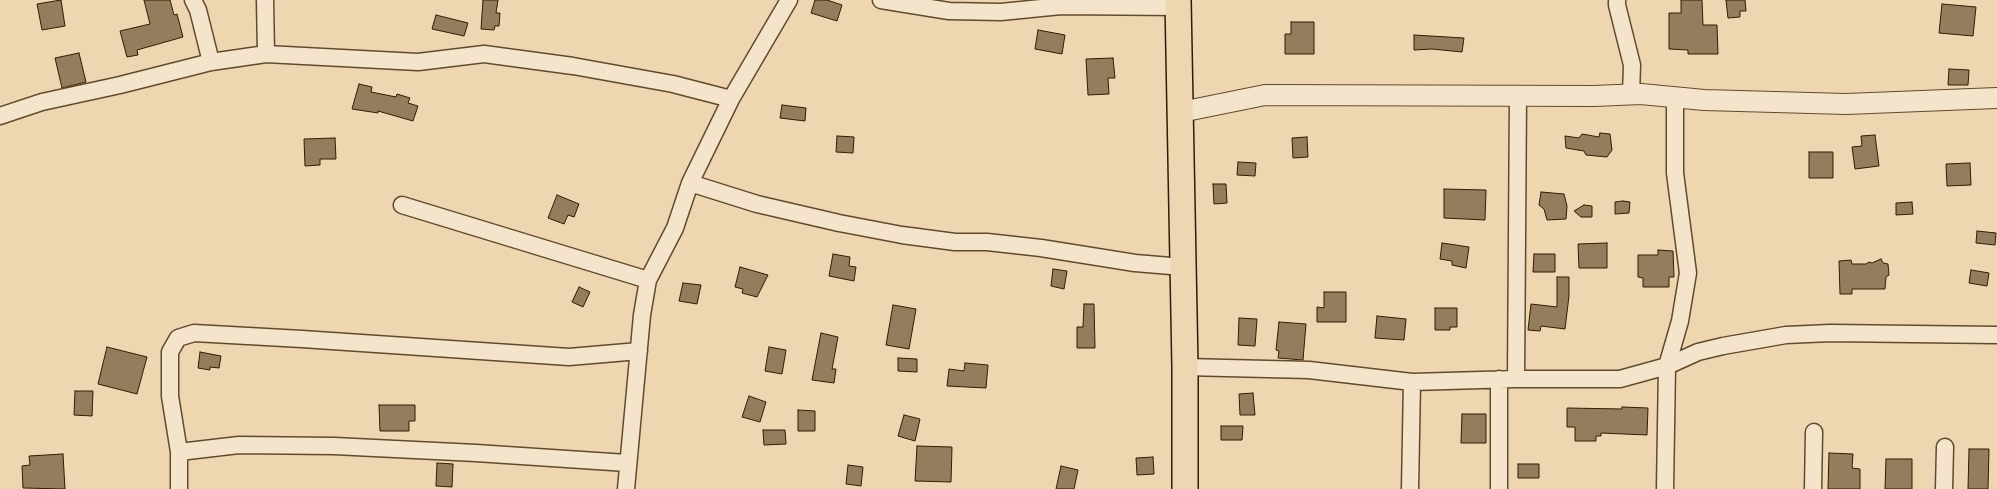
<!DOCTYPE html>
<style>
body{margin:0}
canvas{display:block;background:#eed6b1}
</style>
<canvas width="1997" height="489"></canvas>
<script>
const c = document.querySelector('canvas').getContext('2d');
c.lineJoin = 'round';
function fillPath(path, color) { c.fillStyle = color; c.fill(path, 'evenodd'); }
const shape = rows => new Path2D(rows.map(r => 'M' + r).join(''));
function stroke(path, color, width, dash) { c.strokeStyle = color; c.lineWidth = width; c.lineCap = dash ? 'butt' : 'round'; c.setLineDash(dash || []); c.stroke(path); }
const building = shape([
 [61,0,65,26,42,30,37,4,61,0],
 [144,0,170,0,174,15,177,14,183,37,137,50,138,55,127,57,120,31,150,24,144,0],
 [483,0,498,0,496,13,500,13,499,26,495,26,494,30,481,29,483,0],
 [815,0,827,0,842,5,837,21,811,13,815,0],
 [1681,0,1702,0,1703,25,1717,25,1718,54,1688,54,1688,50,1669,49,1669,13,1681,13,1681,0],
 [1726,0,1745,0,1746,11,1740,11,1740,17,1728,18,1726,0],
 [1942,4,1976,7,1973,36,1939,33,1942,4],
 [436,15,468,23,464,36,432,29,436,15],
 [1291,22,1314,22,1314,54,1285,54,1285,34,1291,34,1291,22],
 [1038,30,1065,35,1062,54,1035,49,1038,30],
 [1414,35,1464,38,1462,52,1432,49,1414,50,1414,35],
 [79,53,86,82,62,88,55,58,79,53],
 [1113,58,1115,78,1108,78,1109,94,1088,95,1086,59,1113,58],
 [1949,69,1969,70,1968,85,1948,85,1949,69],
 [359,84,372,87,371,92,396,97,397,94,410,98,408,103,418,106,413,121,378,111,378,113,352,109,359,84],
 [782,105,806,108,805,121,780,118,782,105],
 [1600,133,1610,134,1612,150,1607,157,1586,155,1584,151,1566,148,1565,136,1579,138,1582,134,1599,137,1600,133],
 [1875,135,1879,166,1855,169,1852,147,1862,146,1861,136,1875,135],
 [837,136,854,137,853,153,836,152,837,136],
 [1307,137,1308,157,1293,158,1292,138,1307,137],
 [335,138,336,159,320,159,320,165,305,166,304,139,335,138],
 [1809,152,1833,152,1833,178,1809,178,1809,152],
 [1238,162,1256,163,1255,176,1237,175,1238,162],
 [1970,163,1971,185,1947,186,1946,164,1970,163],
 [1213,184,1226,184,1227,203,1214,204,1213,184],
 [1444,189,1486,190,1485,220,1444,218,1444,189],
 [1541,192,1564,194,1567,206,1566,219,1547,220,1544,209,1539,205,1541,192],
 [557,195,579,204,574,217,568,215,564,224,548,218,557,195],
 [1623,201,1630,202,1629,213,1615,214,1615,202,1623,201],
 [1912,202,1913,214,1896,215,1896,203,1912,202],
 [1584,205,1592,206,1592,217,1581,217,1574,211,1584,205],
 [1977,231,1996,233,1995,245,1976,243,1977,231],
 [1442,243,1469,247,1466,268,1452,265,1452,261,1440,259,1442,243],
 [1607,243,1607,268,1579,268,1578,244,1607,243],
 [1658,250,1673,251,1674,277,1669,277,1669,287,1643,287,1643,278,1638,277,1638,255,1658,255,1658,250],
 [833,254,850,257,849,266,856,267,854,281,829,276,833,254],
 [1534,254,1555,254,1555,272,1533,272,1534,254],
 [1881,259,1883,263,1888,264,1889,275,1886,277,1885,289,1852,289,1852,294,1840,294,1839,261,1851,260,1852,264,1866,264,1869,262,1872,263,1881,259],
 [740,267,768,275,757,297,742,293,743,289,735,287,740,267],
 [1053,269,1067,271,1064,289,1051,286,1053,269],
 [1971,270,1989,273,1987,286,1969,283,1971,270],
 [1557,277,1569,277,1569,296,1565,329,1541,326,1540,331,1528,330,1531,304,1557,307,1557,277],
 [683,283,701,285,697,304,679,301,683,283],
 [579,287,590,292,583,307,572,302,579,287],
 [1324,292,1346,292,1346,322,1317,322,1317,307,1324,308,1324,292],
 [1084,304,1094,304,1095,348,1077,348,1077,327,1083,327,1084,304],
 [893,305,916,309,909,349,886,345,893,305],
 [1435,308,1457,308,1457,327,1450,327,1450,330,1435,330,1435,308],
 [1377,316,1406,319,1404,340,1375,338,1377,316],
 [1239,318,1257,319,1255,346,1238,345,1239,318],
 [1279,322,1306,324,1303,360,1278,358,1279,351,1276,350,1279,322],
 [821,333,838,337,832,369,836,369,834,383,812,380,821,333],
 [107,347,147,357,137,394,98,384,107,347],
 [769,347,786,350,782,374,765,371,769,347],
 [200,352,221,356,219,368,210,367,210,370,198,368,200,352],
 [898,358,917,359,917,372,898,371,898,358],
 [965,363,988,365,986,388,947,386,949,369,964,371,965,363],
 [75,391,93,391,92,416,74,415,75,391],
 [1253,393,1255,415,1240,415,1239,394,1253,393],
 [749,396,766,402,760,422,742,417,749,396],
 [379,405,415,405,415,421,409,421,409,431,380,431,379,405],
 [1622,407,1648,408,1647,435,1601,433,1601,436,1596,436,1596,441,1575,441,1575,427,1567,427,1567,408,1622,409,1622,407],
 [798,410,815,411,815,431,798,431,798,410],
 [1462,414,1486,414,1486,443,1461,443,1462,414],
 [904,415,920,419,915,441,898,436,904,415],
 [1221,426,1243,426,1242,440,1221,440,1221,426],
 [763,430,785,430,786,444,764,445,763,430],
 [917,446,952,447,951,482,915,481,917,446],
 [1969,449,1989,449,1988,489,1968,489,1969,449],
 [1829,453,1853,454,1852,468,1860,469,1860,489,1828,489,1829,453],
 [63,454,65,489,23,488,22,466,30,465,29,456,63,454],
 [1153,457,1154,474,1137,475,1136,458,1153,457],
 [1886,459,1912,459,1912,489,1885,489,1886,459],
 [437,463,453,464,452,487,436,486,437,463],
 [1518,464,1539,464,1539,478,1518,478,1518,464],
 [848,465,863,467,861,486,846,484,848,465],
 [1061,466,1078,470,1074,489,1056,489,1061,466]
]);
fillPath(building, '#947d5c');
stroke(building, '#331c00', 1);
const minor = shape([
 [193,0,198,10,211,62],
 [265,0,266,54],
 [881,0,949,11,1001,12,1061,6,1179,7],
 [1617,0,1617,5,1632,65,1631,95],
 [0,116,42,102,120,85,211,62,266,54,418,62,484,54,573,66,673,84,731,99],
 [690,183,757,204,839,223,902,235,955,242,987,242,1041,248,1135,263,1183,267],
 [402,205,648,280],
 [1185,367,1309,370,1412,382,1516,379,1620,379,1667,366,1698,352,1723,346,1786,335,1830,333,1997,335],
 [1499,379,1499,489],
 [1516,379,1518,95],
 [179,452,239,445,334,446,476,453,627,463],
 [179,489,179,452,170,396,170,352,178,338,194,333,302,339,569,357,639,351],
 [626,489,642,315,648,280,675,228,690,183,731,99,789,0],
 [1410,489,1412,382],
 [1665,489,1667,366,1680,321,1688,273,1675,173,1675,97],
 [1813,489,1814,432],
 [1944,489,1945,447]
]);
const tertiary = shape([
 [1181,112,1265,95,1594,96,1641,94,1704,100,1846,104,1997,98]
]);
const primary = shape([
 [1178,0,1185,367,1185,489]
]);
stroke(minor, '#624a2c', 19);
stroke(tertiary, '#624a2c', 22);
stroke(primary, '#331c00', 28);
stroke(minor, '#f4e4cc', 16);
stroke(tertiary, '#f4e4cc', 20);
stroke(primary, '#eed6b1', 25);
</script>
